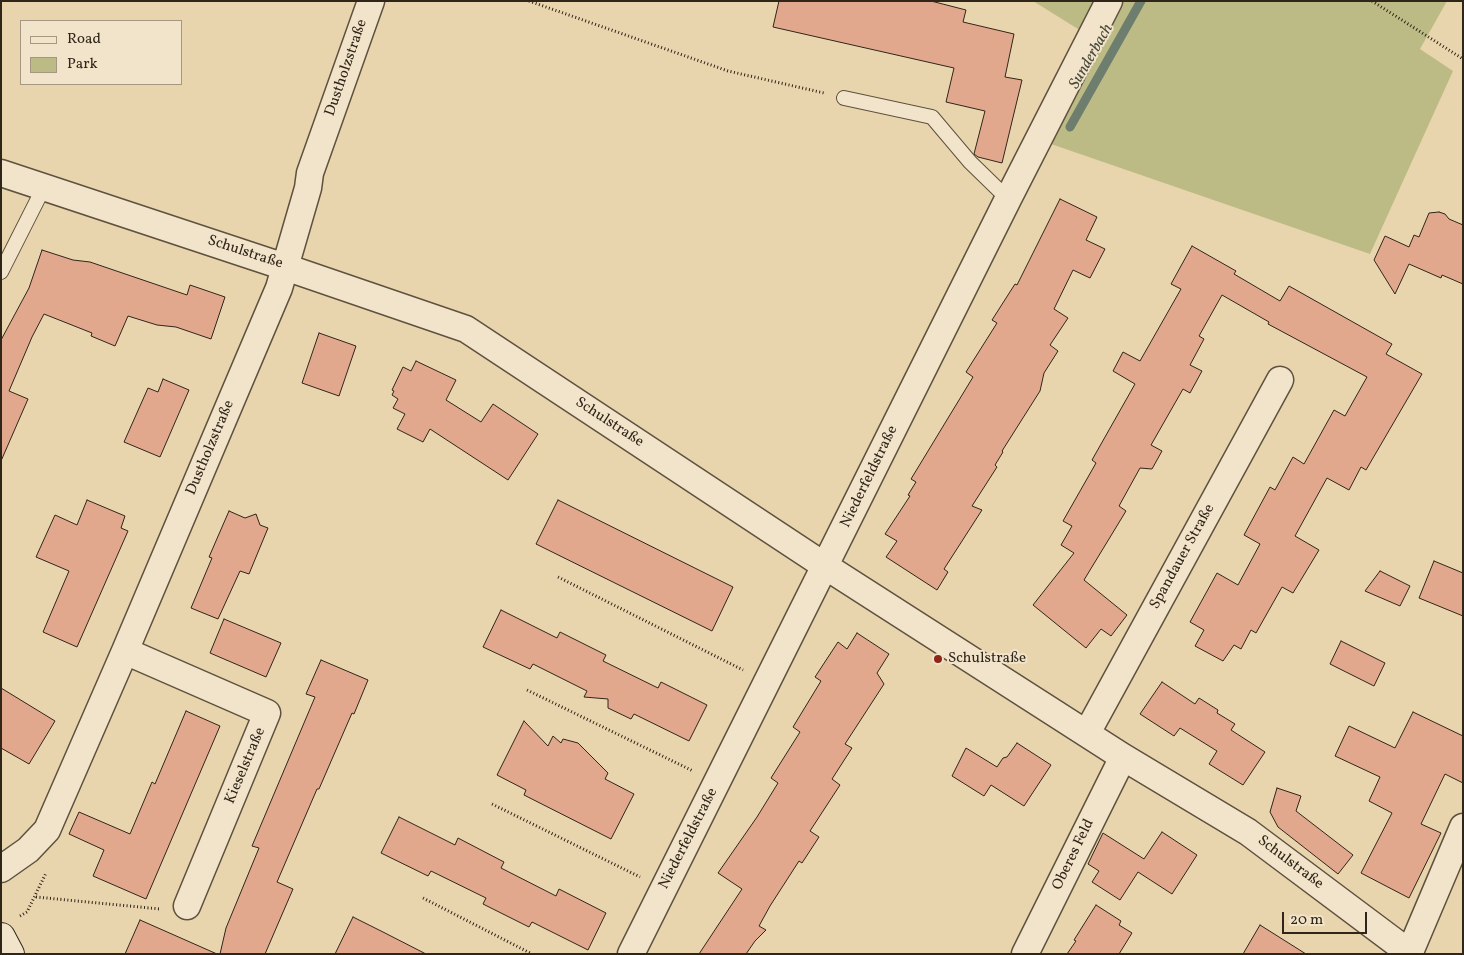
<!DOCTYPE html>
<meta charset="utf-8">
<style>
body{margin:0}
#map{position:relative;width:1464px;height:955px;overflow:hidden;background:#e9d5ad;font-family:Vollkorn,serif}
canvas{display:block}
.frame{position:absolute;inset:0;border:2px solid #302519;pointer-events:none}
.legend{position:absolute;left:20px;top:20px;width:162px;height:65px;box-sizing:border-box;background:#f1e4ca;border:1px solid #a49883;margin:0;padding:6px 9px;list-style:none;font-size:15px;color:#302519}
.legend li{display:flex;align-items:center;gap:10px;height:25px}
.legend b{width:25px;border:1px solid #a49883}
.scale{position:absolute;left:1282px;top:912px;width:85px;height:22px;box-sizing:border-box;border:2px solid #302519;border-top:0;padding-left:6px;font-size:15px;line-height:18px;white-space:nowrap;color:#302519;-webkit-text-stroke:4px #f1e4ca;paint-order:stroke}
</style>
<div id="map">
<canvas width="1464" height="955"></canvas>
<div class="frame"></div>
<ul class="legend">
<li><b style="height:6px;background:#f1e4ca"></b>Road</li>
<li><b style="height:14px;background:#bdbb85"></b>Park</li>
</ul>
<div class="scale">20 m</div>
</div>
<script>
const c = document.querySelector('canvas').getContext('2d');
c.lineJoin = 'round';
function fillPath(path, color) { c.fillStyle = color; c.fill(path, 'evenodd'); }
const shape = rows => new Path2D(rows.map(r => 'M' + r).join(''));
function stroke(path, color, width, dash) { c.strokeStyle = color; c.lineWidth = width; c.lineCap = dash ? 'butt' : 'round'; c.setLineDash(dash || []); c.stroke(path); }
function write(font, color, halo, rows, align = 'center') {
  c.font = font + ' Vollkorn,serif'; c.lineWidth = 4; c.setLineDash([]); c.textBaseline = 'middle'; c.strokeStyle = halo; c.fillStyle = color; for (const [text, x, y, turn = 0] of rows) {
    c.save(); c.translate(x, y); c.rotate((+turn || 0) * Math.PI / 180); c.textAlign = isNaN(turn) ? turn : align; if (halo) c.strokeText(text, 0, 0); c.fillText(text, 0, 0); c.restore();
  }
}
fillPath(shape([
 [1033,1,1101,1,1086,34],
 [1121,1,1447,1,1420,49,1453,71,1370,254,1051,144]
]), '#bdbb85');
stroke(shape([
 [1070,127,1141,1]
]), '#6e7e6e', 9);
const building = shape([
 [779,1,931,1,966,10,963,22,1014,34,1005,77,1022,80,1002,163,978,157,974,154,985,111,946,102,954,68,773,27,779,1],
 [1060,199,1097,217,1086,240,1105,249,1090,278,1073,270,1054,309,1068,318,1050,345,1058,351,1044,373,1040,391,1002,451,1003,452,995,465,997,467,972,506,982,510,944,569,948,572,937,590,886,557,897,541,885,534,910,496,908,495,916,482,911,479,973,377,966,372,997,323,992,320,1015,284,1017,285,1060,199],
 [1439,212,1445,214,1449,219,1463,225,1463,284,1442,275,1441,278,1409,264,1395,294,1374,260,1385,236,1409,247,1414,235,1419,237,1429,213,1439,212],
 [1192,246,1236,271,1234,274,1280,301,1289,286,1392,344,1386,354,1422,374,1366,470,1361,467,1349,490,1327,478,1295,536,1319,550,1293,593,1282,587,1256,633,1251,630,1241,649,1234,645,1223,661,1195,646,1204,630,1190,622,1217,573,1238,585,1260,544,1244,535,1270,487,1275,490,1293,457,1304,464,1334,410,1345,416,1367,377,1268,324,1269,322,1222,295,1199,336,1204,339,1190,365,1202,371,1190,393,1183,389,1151,445,1162,451,1152,469,1140,468,1119,506,1126,511,1084,580,1127,615,1111,636,1101,629,1086,648,1033,605,1074,553,1061,545,1072,526,1063,521,1096,463,1092,460,1135,384,1113,371,1123,352,1140,361,1181,289,1171,284,1192,246],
 [42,250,73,260,90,262,187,295,190,285,225,297,211,339,176,327,157,325,128,316,115,346,91,336,92,333,44,314,32,337,9,391,28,399,1,461,1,340,29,288,42,250],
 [319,333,356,346,339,396,302,383,319,333],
 [416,361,456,380,446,400,481,422,493,404,538,434,508,480,430,429,423,442,397,429,405,414,393,408,398,399,392,395,394,391,392,390,403,367,411,371,416,361],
 [163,379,189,390,160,457,124,442,148,388,158,392,163,379],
 [87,500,125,516,121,528,128,531,77,647,43,632,69,571,36,557,55,515,77,525,87,500],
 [558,500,733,587,712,631,536,544,558,500],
 [229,511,245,518,256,514,260,525,268,528,249,574,240,571,218,619,191,608,212,558,209,557,229,511],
 [1434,561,1463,573,1463,616,1419,598,1434,561],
 [1380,571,1410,586,1400,606,1365,591,1380,571],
 [501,610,557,638,560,632,606,655,603,661,658,688,661,682,707,705,689,741,634,714,631,719,608,708,608,699,584,697,587,691,533,664,530,669,483,647,501,610],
 [224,619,281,643,266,677,210,653,224,619],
 [857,633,889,654,877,673,884,684,845,744,852,748,832,779,840,785,810,831,819,837,802,863,799,861,770,906,759,926,766,930,755,941,746,954,699,954,742,889,718,873,757,817,778,783,771,778,800,732,793,727,821,681,815,677,838,642,847,649,857,633],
 [1341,641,1385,663,1374,686,1330,664,1341,641],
 [321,660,368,680,354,714,352,713,319,789,317,789,277,882,293,889,265,954,220,954,226,928,259,848,252,846,315,697,306,694,321,660],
 [1162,682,1195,704,1199,698,1218,710,1217,713,1235,724,1231,730,1265,752,1243,785,1209,764,1217,751,1180,728,1174,736,1140,714,1162,682],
 [1,688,55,721,29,764,1,748,1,688],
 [186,711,220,726,146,899,93,876,104,850,69,834,79,812,130,834,152,782,155,784,186,711],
 [1413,712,1463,736,1463,783,1445,774,1421,824,1441,833,1409,898,1361,873,1392,813,1369,801,1380,777,1335,756,1349,726,1395,748,1413,712],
 [524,721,548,746,553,736,561,743,563,739,578,743,608,773,605,779,634,794,611,839,524,795,526,790,497,775,524,721],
 [1017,743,1051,765,1024,806,991,785,984,796,952,776,966,748,997,767,1003,758,1007,757,1017,743],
 [1277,788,1301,796,1296,811,1353,855,1338,874,1278,827,1270,812,1277,788],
 [399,817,455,845,458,838,504,862,501,868,556,896,559,889,606,913,588,950,532,922,529,927,483,904,486,898,431,871,428,876,381,853,399,817],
 [1162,832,1197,855,1172,894,1138,872,1120,900,1092,882,1099,871,1088,864,1103,833,1144,859,1162,832],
 [1096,905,1121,921,1119,925,1132,933,1119,954,1067,954,1076,941,1074,940,1096,905],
 [353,917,383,932,426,954,335,954,353,917],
 [140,920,217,954,125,954,140,920],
 [1260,925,1306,954,1243,954,1260,925]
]);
fillPath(building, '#e2a88e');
stroke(building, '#302519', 1);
const service = shape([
 [844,98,932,117,970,162,1008,199],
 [1,272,44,187]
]);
const minor = shape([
 [1,173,285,267,466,329,825,566,1123,757,1248,832,1411,954],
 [125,651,267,713,187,906],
 [1087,733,1280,380],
 [1,869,28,850,47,830,125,651,279,288,308,188,310,173,371,1],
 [1410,952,1463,827],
 [631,954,1008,199,1109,1],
 [1025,954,1123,757]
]);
const secondary = shape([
 [1,937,10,954]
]);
stroke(service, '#5e513e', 16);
stroke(minor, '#5e513e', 29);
stroke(secondary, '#302519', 30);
stroke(shape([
 [529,1,728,71,824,93],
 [1372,1,1463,59],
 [558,577,743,670],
 [527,690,693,771],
 [492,804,640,877],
 [36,897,160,909],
 [423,898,532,954],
 [20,916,27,912,46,873]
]), '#302519', 3, [1, 2.5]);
stroke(service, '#f1e4ca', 14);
stroke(minor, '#f1e4ca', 26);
stroke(secondary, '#f1e4ca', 28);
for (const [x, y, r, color] of [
 [938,659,5,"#8f2418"]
]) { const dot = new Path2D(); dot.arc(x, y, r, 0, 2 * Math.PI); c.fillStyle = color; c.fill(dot); stroke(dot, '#f1e4ca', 2); }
write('15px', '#302519', '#f1e4ca', [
 ["Dustholzstraße",347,68,-71],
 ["Schulstraße",245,253,18],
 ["Schulstraße",609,423,33],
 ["Dustholzstraße",211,448,-67],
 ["Niederfeldstraße",870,477,-64],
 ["Spandauer Straße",1183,557,-61],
 ["Kieselstraße",246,766,-67],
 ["Niederfeldstraße",689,839,-63],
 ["Oberes Feld",1074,855,-64],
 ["Schulstraße",1290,863,37]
]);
write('15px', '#302519', '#f1e4ca', [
 ["Schulstraße",948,659]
], 'left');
write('italic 16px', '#4a4a3c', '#f1e4ca', [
 ["Sunderbach",1092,57,-60]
]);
</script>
